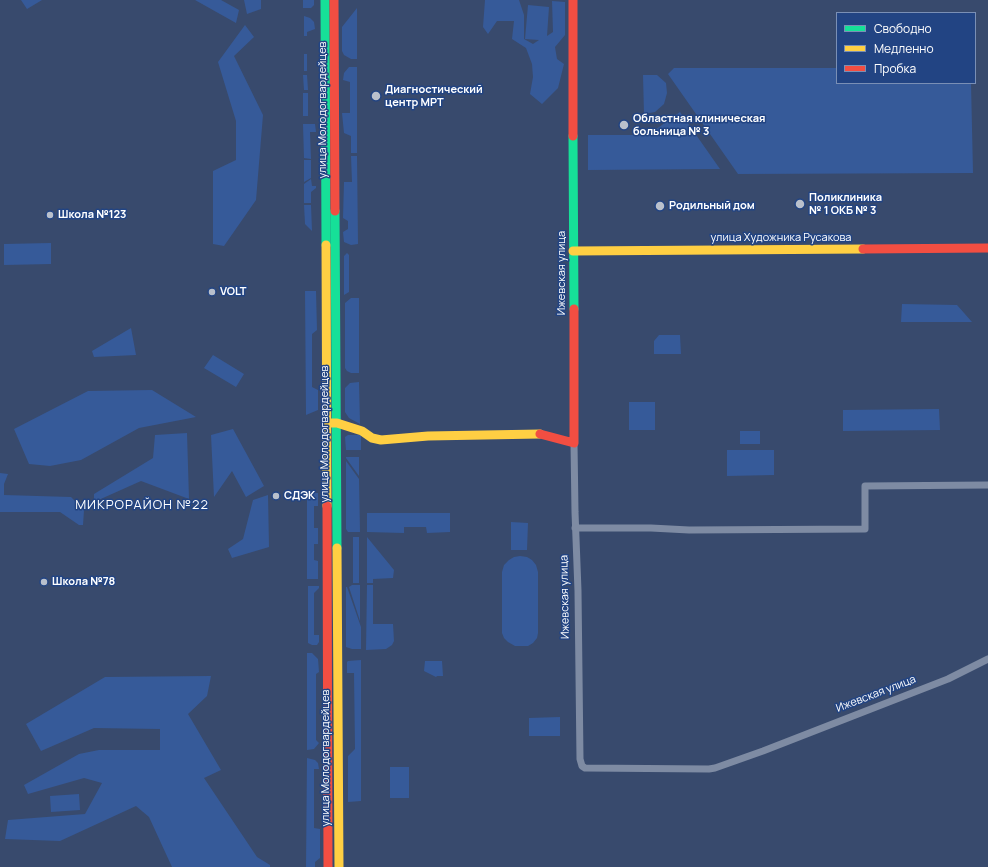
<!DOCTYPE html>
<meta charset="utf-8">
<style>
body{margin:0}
#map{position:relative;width:988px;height:867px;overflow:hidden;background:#384a6d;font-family:Manrope,sans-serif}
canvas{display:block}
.legend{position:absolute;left:836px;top:12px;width:140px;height:72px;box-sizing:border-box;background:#224483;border:1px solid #7a8fb5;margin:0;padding:5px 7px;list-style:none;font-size:12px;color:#fff}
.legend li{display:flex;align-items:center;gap:8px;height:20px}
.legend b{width:20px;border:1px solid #7a8fb5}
</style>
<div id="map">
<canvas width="988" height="867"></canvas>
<ul class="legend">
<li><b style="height:5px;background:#16e098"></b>Свободно</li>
<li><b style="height:5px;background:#ffcf43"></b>Медленно</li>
<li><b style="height:5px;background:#f24e42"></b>Пробка</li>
</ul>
</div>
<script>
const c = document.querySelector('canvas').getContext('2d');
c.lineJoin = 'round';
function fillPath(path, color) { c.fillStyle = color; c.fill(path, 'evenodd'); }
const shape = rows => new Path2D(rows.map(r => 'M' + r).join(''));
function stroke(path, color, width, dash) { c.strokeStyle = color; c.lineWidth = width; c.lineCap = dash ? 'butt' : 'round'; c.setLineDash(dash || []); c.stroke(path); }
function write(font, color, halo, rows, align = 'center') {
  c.font = font + ' Manrope,sans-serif'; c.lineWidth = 3; c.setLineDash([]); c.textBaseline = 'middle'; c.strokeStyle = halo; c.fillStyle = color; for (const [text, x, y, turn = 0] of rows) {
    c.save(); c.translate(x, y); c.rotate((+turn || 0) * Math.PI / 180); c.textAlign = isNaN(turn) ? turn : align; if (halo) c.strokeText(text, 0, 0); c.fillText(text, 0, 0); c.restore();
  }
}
fillPath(shape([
 [21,0,42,0,27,9],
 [195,0,221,0,239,10,236,23],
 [244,0,261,0,261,9,247,14],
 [303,0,314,0,314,5,311,8,303,8],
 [485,0,519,0,524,15,524,39,533,44,539,40,525,39,528,5,549,7,547,36,553,32,552,1,565,2,565,35,555,47,557,59,564,64,558,88,542,104,530,94,533,77,532,64,526,48,512,39,514,21,497,21,488,34,483,27],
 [357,8,357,59,351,59,344,55,342,51,342,27],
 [304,16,310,18,314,22,315,29,307,32,307,36,304,36],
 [245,25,254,37,234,56,263,115,256,200,224,246,213,244,213,171,236,160,236,121,218,62],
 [304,54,307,54,307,71,304,71],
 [349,67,357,67,357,153,351,153,351,136,344,133,342,113,350,113,350,82,343,80,344,73],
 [674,68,837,68,837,83,971,83,973,173,738,174,668,74],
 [303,75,307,75,308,90,304,90],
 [643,75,657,75,666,83,667,93,664,104,655,112,644,114],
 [303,93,308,93,308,116,303,116],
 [680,112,720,169,588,170,588,135,648,135],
 [303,124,315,124,316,132,310,132,311,159,304,158],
 [351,156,357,156,358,244,351,245,344,242,343,232,348,229,348,221,343,218,344,182,352,182],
 [304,160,311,160,311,178,304,182],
 [311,179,312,186,316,186,316,188,311,192,311,203,304,203,304,184],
 [304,205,311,205,312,231,305,224],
 [51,243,51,264,4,265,4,244],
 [347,253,349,255,349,292,344,295,344,256],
 [305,291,316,291,317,330,312,334,312,387,318,390,318,410,306,415],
 [351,298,359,298,359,373,351,373,347,371,345,368,345,303],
 [902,304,957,305,972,322,901,322],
 [131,328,136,355,94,357,92,351],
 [659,335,680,335,681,354,654,354,654,341],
 [213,355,244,374,236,387,204,368],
 [359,382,360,424,349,418,345,412,345,388,350,383],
 [152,390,196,417,139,428,81,460,50,466,29,464,14,429,88,391],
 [629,402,655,402,655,430,629,430],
 [939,409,940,430,843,431,843,410],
 [233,429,264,486,246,497,232,471,214,497,211,435],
 [740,431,760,431,760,444,740,444],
 [187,433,189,499,141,481,94,502,94,494,153,458,155,435],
 [348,435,361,435,361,450,346,450,345,437],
 [727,450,774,450,774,475,727,476],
 [346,457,359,457,359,476,346,458],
 [346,461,359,479,360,532,348,532,346,529],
 [0,473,8,474,4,484,4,495,71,497,84,510,83,525,79,525,60,512,0,512],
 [318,493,318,506,314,506,314,528,318,528,318,544,314,544,314,560,318,561,318,579,307,579,307,493],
 [268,495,269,547,232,558,228,549,243,539,253,500],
 [367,513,450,513,450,532,427,533,426,527,404,527,404,533,367,532],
 [511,522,528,523,527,550,511,550],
 [353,537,359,537,359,583,353,583],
 [367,537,394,570,393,578,373,579,373,583,367,583],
 [520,556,527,557,532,560,536,565,538,572,538,633,537,638,533,643,528,646,515,646,508,642,504,638,502,633,502,572,504,565,509,560,514,557],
 [352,585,360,585,360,621,349,587],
 [367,585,373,585,373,624,393,624,394,641,392,645,386,649,366,650],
 [308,586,319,586,319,588,314,593,314,635,319,635,319,642,317,645,312,645,308,643],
 [346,587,347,587,361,627,361,649,352,649,346,647],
 [307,653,312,653,318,659,319,672,316,674,316,740,319,743,314,749,307,750],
 [361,660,361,801,348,802,348,756,355,749,354,673,347,673,347,662,348,661],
 [425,661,442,661,443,676,437,676,436,677,424,671],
 [211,676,207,696,188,714,221,770,204,778,257,857,270,865,270,867,172,867,149,817,136,806,60,841,5,839,8,820,85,814,102,783,84,778,28,794,24,785,79,754,99,750,160,750,160,729,94,728,41,751,26,724,105,677],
 [560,717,560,736,529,736,529,718],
 [307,758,315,760,318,763,319,769,314,769,314,828,320,829,320,858,315,862,315,867,306,867],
 [390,767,409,767,409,798,390,798],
 [79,794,80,810,51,812,50,796]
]), '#365a99');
stroke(shape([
 [574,443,575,512,578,591,580,759,582,766,585,768,709,769,715,768,763,751,948,679,988,659],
 [575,528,651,528,689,530,865,529,865,486,988,485]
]), '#7e8ba3', 7);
stroke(shape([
 [325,0,326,245],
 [573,136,574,309],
 [335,211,337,548]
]), '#16e098', 9);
stroke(shape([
 [326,245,327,506],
 [573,251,863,249],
 [331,423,337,423,362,431,372,438,381,440,428,436,540,434],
 [337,548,339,867]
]), '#ffcf43', 9);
stroke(shape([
 [334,0,335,211],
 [573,0,573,136],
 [863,249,988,248],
 [540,434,574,443,574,309],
 [327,506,328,867]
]), '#f24e42', 9);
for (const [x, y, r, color] of [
 [376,96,5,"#b9c0cc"],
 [624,125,5,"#b9c0cc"],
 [800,204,5,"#b9c0cc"],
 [660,206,5,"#b9c0cc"],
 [50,215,4,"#b9c0cc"],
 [212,292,4,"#b9c0cc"],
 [276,496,4,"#b9c0cc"],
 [44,582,4,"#b9c0cc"]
]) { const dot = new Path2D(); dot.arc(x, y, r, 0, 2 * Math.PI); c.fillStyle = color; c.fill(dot); stroke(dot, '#224483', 1.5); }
write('bold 11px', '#fff', '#224483', [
 ["Диагностический",385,90],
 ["центр МРТ",385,103],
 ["Областная клиническая",633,119],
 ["больница № 3",633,132],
 ["Поликлиника",809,198],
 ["№ 1 ОКБ № 3",809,211],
 ["Родильный дом",669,206],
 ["Школа №123",58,215],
 ["VOLT",220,292],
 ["СДЭК",284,496],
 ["Школа №78",52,582]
], 'left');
write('11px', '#fff', '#224483', [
 ["улица Молодогвардейцев",323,110,-90],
 ["улица Художника Русакова",781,238],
 ["Ижевская улица",562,273,-90],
 ["улица Молодогвардейцев",325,434,-90],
 ["Ижевская улица",565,597,-91],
 ["Ижевская улица",876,694,-21],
 ["улица Молодогвардейцев",326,758,-90]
]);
c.letterSpacing = '1px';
write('13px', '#fff', '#224483', [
 ["МИКРОРАЙОН №22",142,505]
]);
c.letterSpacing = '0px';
</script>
